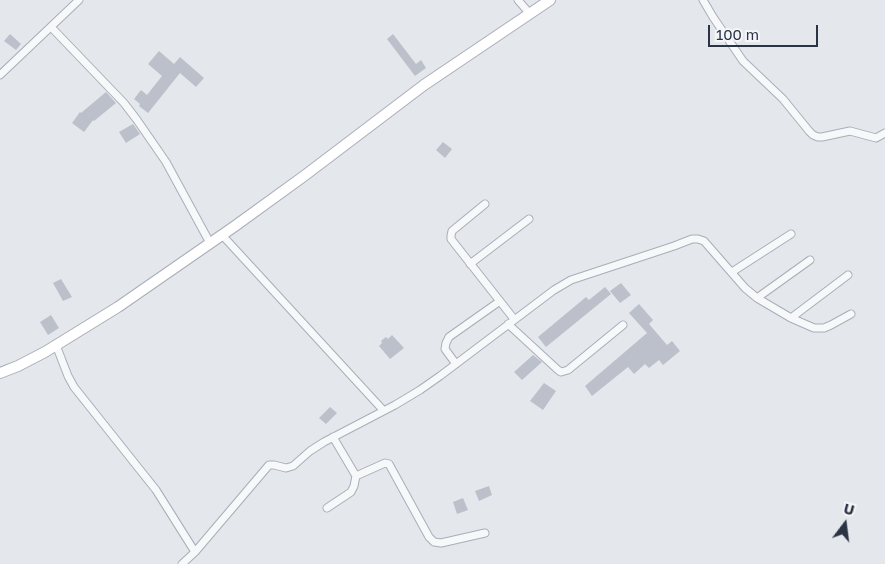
<!DOCTYPE html>
<style>
body{margin:0}
#map{position:relative;width:885px;height:564px;overflow:hidden;background:#e4e7ec;font-family:"Golos Text",sans-serif}
canvas{display:block}
.north{position:absolute;left:820px;top:499px;width:50px;height:50px;-webkit-text-stroke:4px #f4f6f9;paint-order:stroke;rotate:15deg;font-size:14px;font-weight:700;line-height:20px;text-align:center;color:#2b3445}
.north::after{content:'';display:block;margin:auto;width:18px;height:22px;background:#2b3445;clip-path:polygon(50% 0,100% 100%,50% 72%,0 100%)}
.scale{position:absolute;left:708px;top:25px;width:110px;height:22px;box-sizing:border-box;border:2px solid #2b3445;border-top:0;padding-left:6px;font-size:15px;line-height:18px;white-space:nowrap;color:#2b3445;-webkit-text-stroke:4px #f4f6f9;paint-order:stroke}
</style>
<div id="map">
<canvas width="885" height="564"></canvas>
<div class="north">U</div>
<div class="scale">100 m</div>
</div>
<script>
const c = document.querySelector('canvas').getContext('2d');
c.lineJoin = 'round';
function fillPath(path, color) { c.fillStyle = color; c.fill(path, 'evenodd'); }
const shape = rows => new Path2D(rows.map(r => 'M' + r).join(''));
function stroke(path, color, width, dash) { c.strokeStyle = color; c.lineWidth = width; c.lineCap = dash ? 'butt' : 'round'; c.setLineDash(dash || []); c.stroke(path); }
fillPath(shape([
 [10,34,21,44,16,50,4,41],
 [393,34,416,64,421,60,426,68,415,76,387,39],
 [159,51,174,64,180,57,204,78,196,87,180,73,148,113,139,106,140,104,134,99,141,90,147,95,162,76,148,64],
 [106,92,116,103,94,121,93,120,84,132,72,123,80,112,81,113],
 [133,124,140,134,126,143,119,132],
 [443,142,452,149,445,158,436,150],
 [61,279,72,297,63,301,53,283],
 [621,283,631,295,620,303,610,291],
 [605,287,611,294,546,347,538,337,586,297,589,300],
 [639,304,653,320,649,324,667,345,672,341,680,351,663,365,659,360,649,368,645,364,634,374,628,367,592,396,585,386,647,333,629,313],
 [51,315,59,328,48,335,40,322],
 [392,335,404,348,390,359,379,346,382,343,381,341,386,337,388,339],
 [533,355,542,362,522,380,514,372],
 [544,383,556,391,543,410,530,401],
 [330,407,337,413,326,424,319,418],
 [489,486,492,495,479,501,475,491],
 [463,498,468,510,457,514,453,502]
]), '#bbc0ca');
const minor = shape([
 [518,0,530,14],
 [703,0,713,17,743,61,783,99,809,131,813,135,818,137,822,137,850,131,876,138,885,133],
 [51,27,124,103,137,120,166,162,210,243],
 [0,75,79,0],
 [485,204,452,231,451,236,451,239,514,319],
 [222,235,383,410],
 [470,264,529,219],
 [732,272,791,234],
 [757,298,810,260],
 [791,318,848,275],
 [508,324,558,370,561,372,568,370,623,325],
 [56,345,68,376,74,387,156,490,195,552],
 [456,364,445,349,446,343,449,337,500,301],
 [333,437,356,476,385,463,389,464,429,537,434,542,441,543,485,533],
 [327,508,351,492,354,486,356,476],
 [182,564,195,552,269,465,274,465,286,468,293,466,310,451,324,442,395,405,420,390,440,376,554,290,571,280,674,246,692,239,698,239,704,241,745,288,757,298,791,318,814,328,824,328,831,325,851,314]
]);
const secondary = shape([
 [0,373,18,366,45,352,118,307,235,226,304,176,424,85,550,0]
]);
stroke(minor, '#a9aeb7', 9);
stroke(secondary, '#a9aeb7', 12);
stroke(minor, '#f7f8fa', 7);
stroke(secondary, '#fff', 10);
</script>
